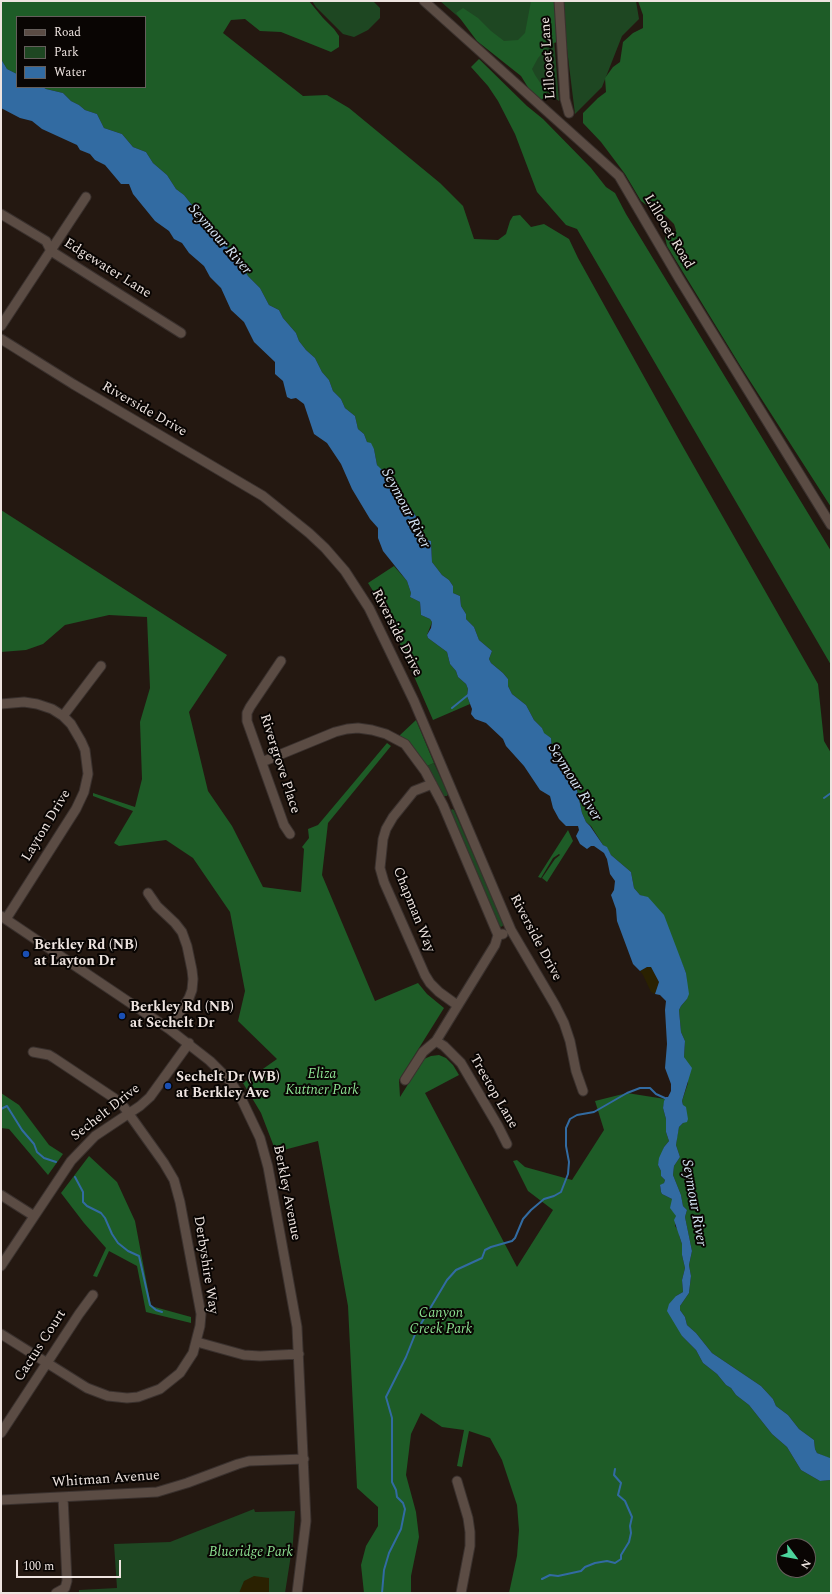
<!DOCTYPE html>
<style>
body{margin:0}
#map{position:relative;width:832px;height:1594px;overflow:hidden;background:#241811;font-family:Spectral,serif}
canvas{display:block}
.frame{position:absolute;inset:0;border:2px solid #eee4e0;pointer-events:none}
.legend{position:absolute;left:16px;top:16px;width:130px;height:72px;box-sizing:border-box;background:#090503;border:1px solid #655e5b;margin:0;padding:5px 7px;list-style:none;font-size:12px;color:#eee4e0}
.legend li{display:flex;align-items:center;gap:8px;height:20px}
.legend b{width:20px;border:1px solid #655e5b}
.north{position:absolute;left:776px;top:1538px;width:40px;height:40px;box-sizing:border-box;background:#090503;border:1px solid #655e5b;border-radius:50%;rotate:122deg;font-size:11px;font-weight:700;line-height:16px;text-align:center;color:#eee4e0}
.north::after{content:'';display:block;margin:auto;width:14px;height:18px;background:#4bd49b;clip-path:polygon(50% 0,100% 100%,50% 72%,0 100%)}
.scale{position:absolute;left:16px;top:1560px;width:105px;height:18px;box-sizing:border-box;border:2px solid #eee4e0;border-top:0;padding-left:5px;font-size:12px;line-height:14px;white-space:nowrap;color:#eee4e0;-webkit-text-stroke:3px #090503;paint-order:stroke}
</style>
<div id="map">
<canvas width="832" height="1594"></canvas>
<div class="frame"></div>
<ul class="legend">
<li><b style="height:5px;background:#5b4c44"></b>Road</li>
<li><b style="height:11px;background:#1e4722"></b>Park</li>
<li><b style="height:11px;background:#326ba2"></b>Water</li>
</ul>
<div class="north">N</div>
<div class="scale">100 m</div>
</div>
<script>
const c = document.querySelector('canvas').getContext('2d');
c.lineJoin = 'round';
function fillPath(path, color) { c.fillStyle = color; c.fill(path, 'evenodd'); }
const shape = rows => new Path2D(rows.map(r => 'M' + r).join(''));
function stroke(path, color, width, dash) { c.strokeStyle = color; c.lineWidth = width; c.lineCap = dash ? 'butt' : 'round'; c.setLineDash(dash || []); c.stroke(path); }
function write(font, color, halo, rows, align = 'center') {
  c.font = font + ' Spectral,serif'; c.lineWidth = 4; c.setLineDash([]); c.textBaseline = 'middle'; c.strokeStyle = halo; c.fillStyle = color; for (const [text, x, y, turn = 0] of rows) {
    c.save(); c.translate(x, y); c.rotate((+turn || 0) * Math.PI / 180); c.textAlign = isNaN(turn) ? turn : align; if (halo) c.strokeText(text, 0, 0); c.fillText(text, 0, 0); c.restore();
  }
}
fillPath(shape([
 [312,1,373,1,380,8,380,18,368,30,354,37,343,34,316,7],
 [440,1,551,1,559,101,498,57,463,21],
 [564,1,636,1,639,19,622,36,602,87,575,114,565,33],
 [434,763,448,794,447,796,444,796,427,766],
 [452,809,454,810,503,922,504,925,501,927,498,924,450,811],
 [254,1509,255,1512,295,1511,293,1542,285,1593,79,1593,79,1590,117,1588,114,1544,170,1542]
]), '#1e4722');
fillPath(shape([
 [1,1,309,1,323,18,334,29,339,36,339,47,331,52,281,32,260,31,245,19,231,20,223,33,303,96,327,95,349,108,440,183,463,206,474,239,498,240,506,234,510,221,513,216,520,215,531,227,544,224,569,239,578,258,682,445,818,684,824,741,831,753,831,1459,817,1453,815,1449,814,1440,799,1429,788,1415,776,1406,773,1399,761,1386,712,1353,696,1333,687,1325,685,1317,680,1310,680,1306,689,1293,691,1276,689,1265,692,1251,685,1217,687,1210,683,1206,681,1195,673,1175,674,1166,680,1157,676,1145,677,1137,679,1127,683,1123,683,1105,682,1101,688,1083,687,1080,689,1074,684,1057,685,1041,681,1032,679,1010,681,1006,687,999,686,973,678,954,648,898,640,895,634,888,631,872,611,855,607,848,603,845,591,826,586,822,582,813,577,790,569,777,567,764,552,748,551,738,543,733,542,728,534,720,526,705,512,694,508,686,508,679,503,673,491,663,489,659,492,651,479,640,474,627,466,619,466,614,461,606,460,596,453,593,453,586,449,580,442,575,432,562,431,541,423,539,420,536,418,531,417,518,412,510,399,499,394,478,380,469,377,465,374,449,367,442,364,434,358,429,355,416,345,408,341,399,333,391,329,380,322,372,315,358,306,350,299,341,296,333,283,318,279,310,269,305,260,288,248,276,239,260,229,251,226,243,216,234,211,225,201,220,196,210,184,195,176,189,167,175,153,163,146,152,133,147,122,134,104,128,97,114,85,110,79,105,71,101,63,93,46,89,43,87,145,87,145,17,17,17,17,74,7,69,1,59],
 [531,1,556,1,560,41,551,44,538,58,532,69,535,75,547,93,541,101,529,89,521,76,477,41,456,13,463,8,478,18,491,31,504,41,518,40,525,33],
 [638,1,831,1,831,507,741,367,667,246,665,237,672,231,675,232,676,230,674,224,665,215,656,212,641,201,625,174,601,142,583,123,583,113,598,98,606,92,605,78,613,67,620,62,623,42,633,33,643,28,643,15],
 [479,59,527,106,543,119,591,168,606,187,615,193,626,214,831,551,831,665,577,229,566,225,537,192,515,134,498,101,488,86,471,67],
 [1,510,227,655,189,712,208,791,232,826,263,887,301,892,304,849,302,847,309,838,308,829,318,825,387,743,391,746,328,823,322,875,375,1001,418,983,427,994,444,1008,399,1080,400,1097,424,1059,431,1056,439,1055,446,1058,453,1065,459,1075,425,1093,517,1267,553,1210,528,1191,513,1161,517,1160,525,1167,572,1180,604,1130,595,1101,627,1093,665,1099,663,1108,666,1119,666,1132,669,1141,664,1147,658,1165,661,1171,661,1176,665,1180,664,1183,660,1186,661,1192,662,1194,672,1199,676,1216,675,1226,679,1231,679,1235,682,1244,682,1255,685,1268,682,1280,683,1292,676,1296,682,1336,696,1350,703,1363,717,1374,726,1385,731,1388,736,1395,749,1405,772,1434,787,1447,801,1470,820,1481,831,1480,831,1593,509,1593,517,1556,519,1530,517,1505,502,1460,490,1438,469,1431,462,1467,457,1466,464,1430,442,1427,421,1413,411,1434,406,1475,416,1512,419,1537,411,1576,411,1593,364,1593,361,1565,366,1546,378,1526,378,1507,357,1488,348,1306,318,1141,276,1152,261,1113,243,1083,277,1059,238,1021,245,991,230,912,193,858,166,840,119,846,114,843,133,811,93,796,93,793,135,807,142,779,140,722,150,688,147,617,109,615,65,625,43,644,26,650,1,652],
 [784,1546,808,1546,808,1570,784,1570],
 [394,566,407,581,411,593,410,597,420,602,421,615,430,619,432,622,427,635,428,638,447,652,450,664,456,671,458,677,466,684,468,689,467,696,470,704,433,720,396,635,380,602,368,583],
 [416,720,434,763,427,766,408,742,399,736],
 [568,830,573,841,547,882,542,878,555,859,560,855,559,854,553,858,541,878,538,877],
 [1,1093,19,1105,49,1145,63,1154,48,1175,9,1129,1,1128],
 [89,1156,117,1182,135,1221,151,1306,191,1317,191,1323,146,1312,137,1266,109,1251,97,1277,93,1276,106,1248,84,1223,61,1193]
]), '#1e5c27');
fillPath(shape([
 [647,967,651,967,659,982,655,994,651,992,643,975,640,971],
 [254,1576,269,1578,269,1593,239,1593,244,1581]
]), '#2a2101');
fillPath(shape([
 [1,59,7,69,17,74,17,87,43,87,46,89,63,93,71,101,79,105,85,110,97,114,104,128,122,134,133,147,146,152,153,163,167,175,176,189,184,195,196,210,201,220,211,225,216,234,226,243,229,251,239,260,248,276,260,288,269,305,279,310,283,318,296,333,299,341,306,350,315,358,322,372,329,380,333,391,341,399,345,408,355,416,358,429,364,434,367,442,371,443,374,449,377,465,381,469,389,471,394,478,399,499,412,510,417,518,418,531,420,536,423,539,431,541,432,562,442,575,449,580,453,586,453,593,460,596,461,606,466,614,466,619,474,627,479,640,492,651,489,659,491,663,503,673,508,679,508,686,512,694,526,705,534,720,542,728,544,733,551,738,552,748,567,764,569,777,577,790,582,813,586,822,590,826,603,845,607,847,611,855,631,872,634,888,640,895,648,897,664,915,686,973,689,994,687,999,681,1006,679,1010,681,1032,685,1041,684,1057,692,1068,682,1101,683,1105,686,1107,688,1119,687,1122,683,1123,679,1127,676,1145,680,1157,674,1166,673,1175,681,1195,683,1206,687,1210,685,1217,692,1251,689,1265,691,1276,689,1293,680,1306,680,1310,685,1317,687,1325,696,1333,712,1353,761,1386,773,1399,776,1406,788,1415,799,1429,814,1440,815,1449,817,1453,830,1458,831,1480,820,1481,801,1470,787,1447,772,1434,749,1405,736,1395,731,1388,726,1385,717,1374,703,1363,696,1350,682,1336,667,1311,669,1304,676,1296,683,1292,682,1280,685,1268,682,1255,682,1244,674,1220,676,1216,670,1208,672,1199,662,1194,661,1192,660,1185,664,1183,665,1180,661,1176,661,1171,658,1165,659,1158,664,1147,669,1141,666,1132,666,1119,663,1108,664,1101,666,1097,668,1097,671,1091,671,1084,665,1068,667,1044,665,1010,666,1001,660,995,655,994,659,982,651,967,647,967,640,971,633,964,617,921,616,909,611,895,614,890,615,881,610,874,607,859,604,853,594,846,591,846,587,849,580,844,576,836,579,830,578,826,566,826,559,819,553,808,550,796,540,790,524,766,506,746,503,739,486,723,475,719,471,714,472,709,467,696,468,689,466,684,458,677,456,671,450,664,447,652,428,638,427,635,431,628,432,622,430,619,421,615,420,602,410,597,411,593,407,581,383,551,378,538,378,528,370,519,352,489,341,464,327,443,314,434,304,404,296,398,291,399,287,397,283,381,275,374,275,362,254,342,244,322,231,310,221,288,210,277,204,266,189,253,182,243,174,239,169,231,155,221,133,194,129,184,121,184,105,165,95,160,90,154,80,150,77,145,42,129,32,121,20,118,1,108]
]), '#326ba2');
stroke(shape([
 [452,708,468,695],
 [824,798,831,793],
 [1,1109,7,1106,22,1130,34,1144,37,1152,44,1158,56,1162],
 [75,1177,83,1192,83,1202,87,1206,101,1213,105,1218,112,1234,118,1243,128,1251,139,1256,150,1305,156,1310,162,1312],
 [542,1579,550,1575,558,1576,581,1571,585,1567,595,1563,607,1561,615,1563,621,1559,621,1555,629,1542,631,1533,630,1526,632,1517,625,1501,618,1495,621,1483,614,1475,615,1469],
 [382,1593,384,1570,389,1553,401,1529,405,1509,403,1503,397,1497,396,1490,392,1482,392,1418,386,1397,406,1357,416,1332,447,1280,456,1270,482,1258,485,1250,491,1247,512,1241,515,1238,523,1219,531,1210,544,1199,554,1196,561,1192,568,1174,569,1162,566,1146,566,1128,570,1119,577,1115,594,1112,627,1093,640,1088,650,1088,656,1094,667,1099]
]), '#326ba2', 2);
const minor = shape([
 [424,1,619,176,680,280,831,525],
 [559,1,565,99,569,113],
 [1,214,46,241,51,251,181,333],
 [1,326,86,197],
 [1,339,73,384,263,496,309,533,325,548,345,571,369,608,414,701,511,930,555,1005,564,1023,570,1041,576,1071,583,1091],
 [281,661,250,707,247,713,247,721,284,825,290,834],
 [1,704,24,702,37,704,52,709,63,716,71,724,81,741,85,750,88,774,84,792,76,809,6,919],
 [63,716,101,666],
 [262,762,335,732,347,729,358,728,372,730,386,734,405,744,425,771,443,805,498,935],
 [432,784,414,791,393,817,386,829,383,839,380,868,384,882,425,975,430,983,439,992,457,1005],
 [148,893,157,906,175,923,182,932,187,946,192,970,193,979,192,990,189,998,169,1029],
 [1,916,169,1029,210,1061,230,1081,240,1096,260,1138,268,1167,297,1327,306,1521,297,1593],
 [436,1041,444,1046,461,1063,498,1126,507,1144],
 [405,1080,423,1052,436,1041,495,945,498,935,503,934],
 [1,1195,34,1216],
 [1,1266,71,1161,95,1136,140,1106,150,1097,189,1043],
 [1,1334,87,1388,108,1396,127,1398,138,1397,160,1389,180,1373,193,1353,200,1326,201,1314,180,1202,174,1180,164,1163,124,1107,114,1098,54,1058,49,1055,33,1052],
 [197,1342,244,1355,260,1356,299,1354],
 [1,1433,79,1314,93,1295],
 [457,1481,468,1518,470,1532,470,1546,461,1593],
 [1,1500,157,1492,187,1483,238,1464,249,1461,304,1459],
 [56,1593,65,1588,67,1581,63,1497]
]);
stroke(minor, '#3a312e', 11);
stroke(minor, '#5b4c44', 9);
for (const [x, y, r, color] of [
 [26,954,4,"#1a4fb4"],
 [122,1016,4,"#1a4fb4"],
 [168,1086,4,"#1a4fb4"]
]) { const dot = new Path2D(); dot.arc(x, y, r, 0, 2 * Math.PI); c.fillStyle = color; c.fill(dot); stroke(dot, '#090503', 1.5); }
write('14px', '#eee4e0', '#090503', [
 ["Lillooet Lane",549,58,-94],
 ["Lillooet Road",668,232,59],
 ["Edgewater Lane",107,269,32],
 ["Riverside Drive",144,410,30],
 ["Riverside Drive",396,633,63],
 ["Rivergrove Place",279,764,72],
 ["Layton Drive",47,826,-59],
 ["Chapman Way",413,910,68],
 ["Riverside Drive",535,938,62],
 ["Treetop Lane",493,1092,60],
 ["Sechelt Drive",106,1113,-38],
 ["Berkley Avenue",286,1193,79],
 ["Derbyshire Way",205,1265,81],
 ["Cactus Court",41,1346,-57],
 ["Whitman Avenue",106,1480,-4]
]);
write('bold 14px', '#eee4e0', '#090503', [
 ["Berkley Rd (NB)",34,946],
 ["at Layton Dr",34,962],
 ["Berkley Rd (NB)",130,1008],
 ["at Sechelt Dr",130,1024],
 ["Sechelt Dr (WB)",176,1078],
 ["at Berkley Ave",176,1094]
], 'left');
write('italic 14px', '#8bdf90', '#090503', [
 ["Eliza",322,1075],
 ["Kuttner Park",322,1091],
 ["Canyon",441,1314],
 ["Creek Park",441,1330],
 ["Blueridge Park",251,1553]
]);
write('italic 15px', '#d7e6f6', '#090503', [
 ["Seymour River",219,240,49],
 ["Seymour River",405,509,62],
 ["Seymour River",574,783,58],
 ["Seymour River",693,1203,80]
]);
</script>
